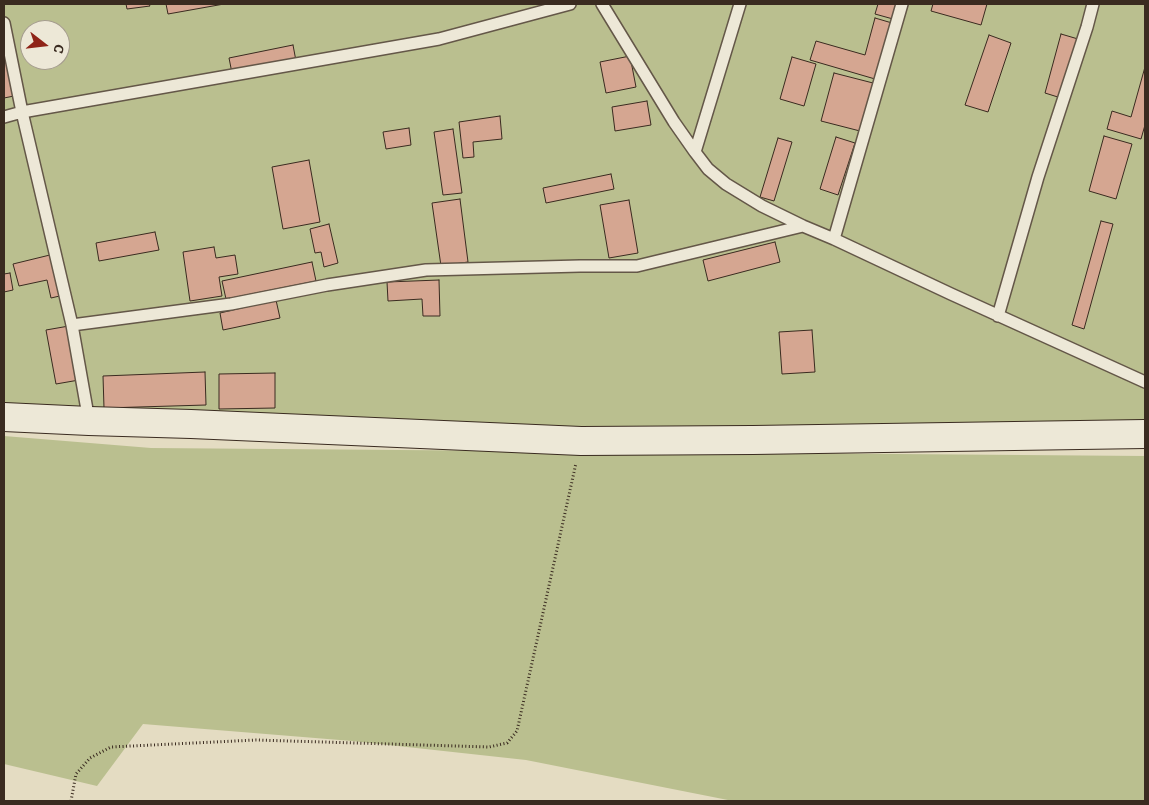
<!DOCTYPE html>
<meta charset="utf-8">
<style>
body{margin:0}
#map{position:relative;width:1149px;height:805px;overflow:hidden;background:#e4dcc2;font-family:Alegreya,serif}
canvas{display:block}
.frame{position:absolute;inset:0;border:5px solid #3a2b20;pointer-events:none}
.north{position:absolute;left:20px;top:20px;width:50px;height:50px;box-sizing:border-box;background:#ede8d7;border:1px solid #a59c8e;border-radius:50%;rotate:106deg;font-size:14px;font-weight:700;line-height:20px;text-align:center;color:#3a2b20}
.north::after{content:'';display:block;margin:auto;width:18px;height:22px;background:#8f2418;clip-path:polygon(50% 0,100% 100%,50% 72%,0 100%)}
</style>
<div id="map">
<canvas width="1149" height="805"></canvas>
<div class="frame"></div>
<div class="north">С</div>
</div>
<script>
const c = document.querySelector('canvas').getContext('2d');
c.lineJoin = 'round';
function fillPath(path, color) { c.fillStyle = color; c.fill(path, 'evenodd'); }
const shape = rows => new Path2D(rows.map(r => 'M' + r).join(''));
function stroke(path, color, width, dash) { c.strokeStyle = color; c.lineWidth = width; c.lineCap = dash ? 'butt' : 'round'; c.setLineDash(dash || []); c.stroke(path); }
fillPath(shape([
 [4,4,1145,4,1145,431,625,438,4,421],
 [30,30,60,30,60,60,30,60],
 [4,436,151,448,1145,456,1145,801,733,801,526,760,352,741,143,724,97,786,4,764]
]), '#babf8f');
const building = shape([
 [126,4,149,4,150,6,127,9,126,4],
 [166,4,224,4,168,14,166,4],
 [878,4,897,4,893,19,875,14,878,4],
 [933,4,987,4,981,25,931,11,933,4],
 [875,18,892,23,875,79,810,60,816,41,865,55,875,18],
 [1061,34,1078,39,1061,98,1045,93,1061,34],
 [989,35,1011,43,988,112,965,105,989,35],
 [293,45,296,61,232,73,229,58,293,45],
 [4,54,6,54,14,96,4,98,4,54],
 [630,56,636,87,606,93,600,62,630,56],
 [792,57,816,64,804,106,780,99,792,57],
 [1145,67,1145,125,1141,139,1107,129,1112,111,1131,117,1145,67],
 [834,73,873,83,860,131,821,121,834,73],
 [647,101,651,125,615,131,612,107,647,101],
 [500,116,502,139,473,142,474,157,463,158,459,122,500,116],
 [409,128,411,145,386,149,383,132,409,128],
 [453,129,462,193,443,195,434,132,453,129],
 [1104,136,1132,144,1116,199,1089,191,1104,136],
 [836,137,855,143,838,195,820,189,836,137],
 [778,138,792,142,774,201,760,197,778,138],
 [309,160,320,222,283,229,272,167,309,160],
 [611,174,614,189,546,203,543,188,611,174],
 [460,199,468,262,441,266,432,203,460,199],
 [629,200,638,253,609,258,600,205,629,200],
 [1101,221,1113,224,1084,329,1072,325,1101,221],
 [329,224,338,263,324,267,321,252,315,253,310,229,329,224],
 [155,232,159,250,99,261,96,243,155,232],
 [775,242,780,262,708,281,703,260,775,242],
 [214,247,216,258,235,255,238,274,219,277,222,296,190,301,183,252,214,247],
 [54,254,64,295,51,298,47,280,19,286,13,264,54,254],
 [312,262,316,281,226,299,222,281,312,262],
 [10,273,13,290,4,292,4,274,10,273],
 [439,280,440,316,423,316,422,299,388,301,387,282,439,280],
 [276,300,280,318,223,330,220,313,276,300],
 [69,326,79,380,56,384,46,330,69,326],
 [812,330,815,372,782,374,779,332,812,330],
 [205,372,206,405,104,408,103,376,205,372],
 [275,373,275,408,219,409,219,374,275,373]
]);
fillPath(building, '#d5a691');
stroke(building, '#3a2b20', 1);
const lane = shape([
 [602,4,674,122,695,152,708,169,726,184,762,206,803,226,834,239,951,294,1145,382],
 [4,23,22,112,439,39,570,4],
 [4,117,22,112,72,325,89,421],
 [695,152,740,4],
 [834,239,902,4],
 [998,316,1038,177,1087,27,1093,4],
 [72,325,231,304,327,285,426,270,580,266,637,266,803,226]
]);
const secondary = shape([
 [4,417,89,421,191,424,581,441,753,440,1145,434]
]);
stroke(lane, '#645748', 14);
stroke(secondary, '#3a2b20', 30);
stroke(shape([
 [71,801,76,774,90,758,111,747,256,740,489,747,507,743,517,731,576,463]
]), '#3a2b20', 3, [1, 2.5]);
stroke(lane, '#ede8d7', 11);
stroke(secondary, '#ede8d7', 28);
</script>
